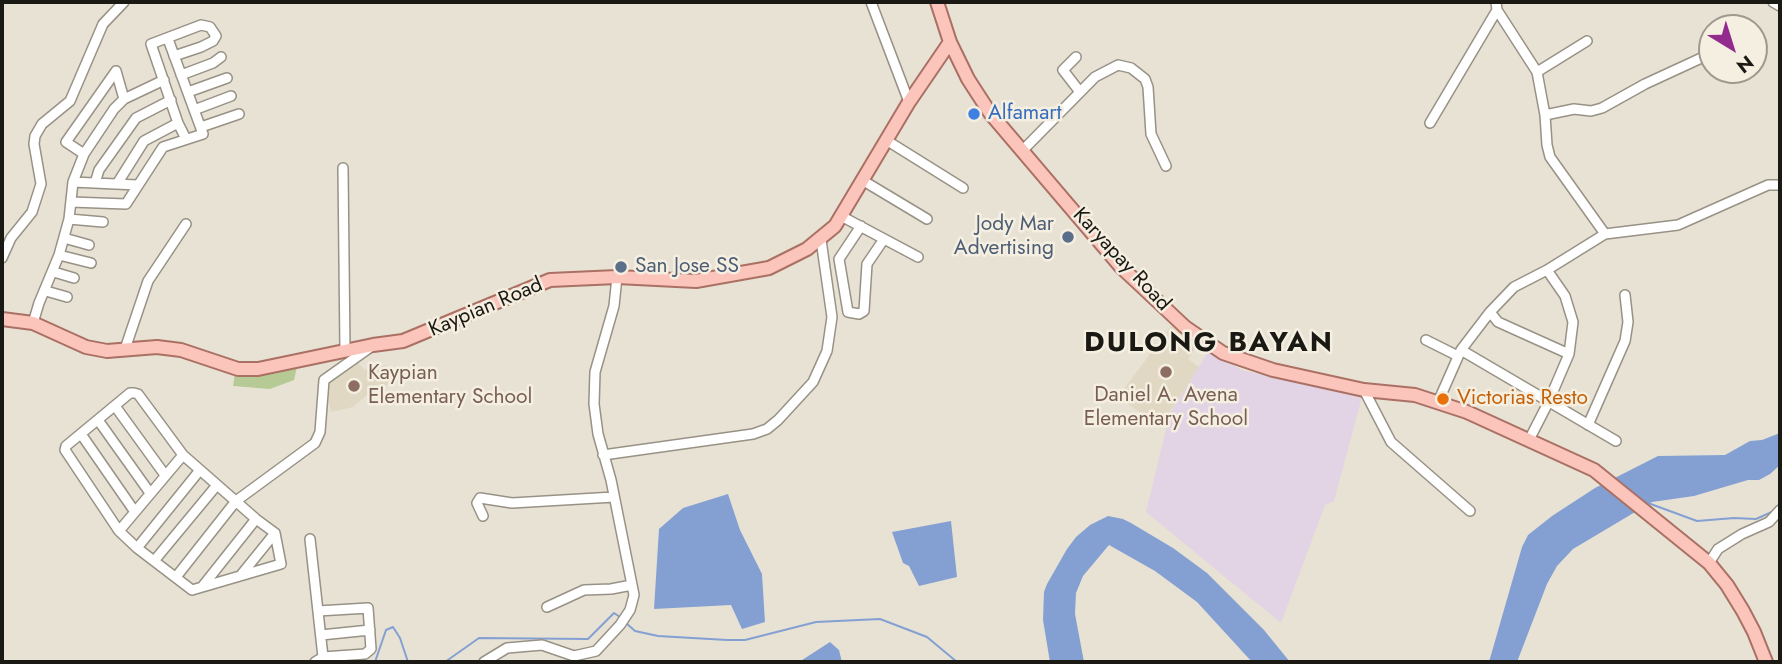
<!DOCTYPE html>
<style>
body{margin:0}
#map{position:relative;width:1782px;height:664px;overflow:hidden;background:#e8e2d4;font-family:Jost,sans-serif}
canvas{display:block}
.frame{position:absolute;inset:0;border:4px solid #1b1914;pointer-events:none}
.north{position:absolute;left:1698px;top:14px;width:70px;height:70px;box-sizing:border-box;background:#f5efe1;border:2px solid #9e998f;border-radius:50%;rotate:142deg;font-size:19px;font-weight:700;line-height:28px;text-align:center;color:#1b1914}
.north::after{content:'';display:block;margin:auto;width:24px;height:32px;background:#932a8d;clip-path:polygon(50% 0,100% 100%,50% 72%,0 100%)}
</style>
<div id="map">
<canvas width="1782" height="664"></canvas>
<div class="frame"></div>
<div class="north">N</div>
</div>
<script>
const c = document.querySelector('canvas').getContext('2d');
c.lineJoin = 'round';
function fillPath(path, color) { c.fillStyle = color; c.fill(path, 'evenodd'); }
const shape = rows => new Path2D(rows.map(r => 'M' + r).join(''));
function stroke(path, color, width, dash) { c.strokeStyle = color; c.lineWidth = width; c.lineCap = dash ? 'butt' : 'round'; c.setLineDash(dash || []); c.stroke(path); }
function write(font, color, halo, rows, align = 'center') {
  c.font = font + ' Jost,sans-serif'; c.lineWidth = 5; c.setLineDash([]); c.textBaseline = 'middle'; c.strokeStyle = halo; c.fillStyle = color; for (const [text, x, y, turn = 0] of rows) {
    c.save(); c.translate(x, y); c.rotate((+turn || 0) * Math.PI / 180); c.textAlign = isNaN(turn) ? turn : align; if (halo) c.strokeText(text, 0, 0); c.fillText(text, 0, 0); c.restore();
  }
}
fillPath(shape([
 [1210,349,1241,370,1362,397,1334,501,1325,505,1281,623,1146,512,1170,413]
]), '#e2d3e5');
fillPath(shape([
 [1174,322,1200,342,1188,359,1199,367,1160,427,1118,397],
 [357,362,365,370,386,365,392,384,374,389,353,407,331,412,325,384]
]), '#e0d8c3');
fillPath(shape([
 [297,367,294,380,270,389,233,386,235,372]
]), '#b6ca96');
fillPath(shape([
 [1780,433,1780,465,1770,474,1759,480,1748,480,1694,496,1652,502,1573,549,1557,566,1547,584,1517,662,1489,662,1522,547,1528,535,1552,516,1595,488,1658,456,1725,455,1750,441,1762,440],
 [728,494,740,530,762,574,765,622,742,629,731,605,654,609,659,529,683,508],
 [1108,516,1123,519,1131,523,1173,548,1207,573,1264,630,1290,662,1252,662,1197,602,1155,571,1109,545,1083,576,1076,593,1075,614,1084,662,1050,662,1043,620,1044,592,1047,584,1067,549,1076,537,1090,525],
 [951,521,957,577,919,586,909,566,903,563,892,532],
 [830,642,839,650,842,662,799,662]
]), '#84a0d3');
stroke(shape([
 [1648,503,1697,521,1734,518,1756,519,1774,511],
 [626,623,635,631,658,636,727,640,745,640,816,622,880,619,927,637,957,662],
 [375,662,386,630,393,627,400,638,408,662],
 [445,662,479,638,588,639,614,613,620,617]
]), '#84a0d3', 2);
const minor = shape([
 [871,2,909,102],
 [1773,2,1780,6],
 [1497,10,1537,72,1545,115,1547,145,1550,157,1605,234],
 [174,56,201,47,213,41,216,36,210,27,201,25,151,44,178,123,186,139],
 [1076,57,1063,70,1080,92],
 [1537,72,1587,41],
 [181,75,213,63,221,57],
 [188,92,227,78],
 [194,110,231,96],
 [1545,115,1574,109,1591,111,1602,108,1645,84,1710,54],
 [1430,123,1497,10,1496,2],
 [201,127,239,114],
 [886,140,963,188],
 [1023,150,1095,77,1118,65,1131,68,1145,79,1148,87,1151,134,1166,166],
 [84,154,66,142,116,71,124,99],
 [343,168,345,351],
 [862,180,927,219],
 [73,182,137,185],
 [95,183,99,170,136,118,171,100],
 [117,184,144,141,178,123],
 [71,202,126,204,163,147,203,134,168,39],
 [841,216,918,257],
 [69,219,103,222],
 [861,226,839,259,848,312,859,314,864,311,867,264,884,239],
 [64,238,89,245],
 [59,255,91,263],
 [2,258,11,238,32,212,41,184,34,144,35,136,42,124,70,101,103,24,124,2],
 [54,272,74,278],
 [46,291,67,297],
 [1490,312,1498,322,1569,354],
 [33,323,39,303,59,255,69,219,73,182,84,154,114,109,124,99,164,80],
 [1426,340,1458,356],
 [125,349,148,281,186,224],
 [1461,350,1616,441],
 [1364,390,1391,442,1470,511],
 [1438,402,1461,350,1490,312,1514,287,1547,270,1605,234,1678,225,1768,185,1780,185],
 [115,406,165,475],
 [98,420,150,493],
 [1588,425,1625,341,1628,322,1625,295],
 [81,434,135,512],
 [1529,440,1548,403,1569,354,1573,322,1565,296,1547,270],
 [603,455,753,434,767,429,778,420,813,382,827,351,832,317,821,240],
 [483,516,477,503,480,498,512,503,614,497],
 [119,531,183,455,256,519,275,533,281,564,192,590,137,548,119,531,65,450,66,446,130,393,134,393,138,394,183,455],
 [310,539,323,657],
 [137,548,200,470],
 [154,561,217,485],
 [1709,563,1718,549,1742,534,1769,522,1780,510],
 [241,575,275,533],
 [176,577,236,501,315,443,320,432,324,380,372,346],
 [202,587,256,519],
 [547,607,584,590,611,589,632,585],
 [321,635,370,630],
 [315,662,323,657,365,654,371,649,368,608,318,611],
 [484,662,507,648,542,645,574,656,596,651,620,625,630,610,634,595,611,480,598,434,594,404,595,372,614,306,617,277]
]);
const major = shape([
 [937,2,950,42,968,79,990,113,1121,267,1185,327,1223,353,1273,370,1364,390,1415,395,1467,412,1594,470,1709,563,1727,585,1743,611,1754,632,1766,662],
 [2,319,33,323,86,347,107,351,157,347,181,350,238,369,258,369,373,345,403,341,550,280,617,277,696,281,769,268,807,249,835,226,909,102,950,42]
]);
stroke(minor, '#989286', 12);
stroke(major, '#ab7064', 16);
stroke(minor, '#fff', 9);
stroke(major, '#fbc5bc', 12);
for (const [x, y, r, color] of [
 [974,114,7,"#3f7fe0"],
 [1068,237,7,"#5c6f8a"],
 [621,267,7,"#5c6f8a"],
 [1166,372,7,"#8d6e63"],
 [354,386,7,"#8d6e63"],
 [1443,399,7,"#e8710a"]
]) { const dot = new Path2D(); dot.arc(x, y, r, 0, 2 * Math.PI); c.fillStyle = color; c.fill(dot); stroke(dot, '#f5efe1', 2.5); }
write('21px', '#366cbe', '#f5efe1', [
 ["Alfamart",988,114]
], 'left');
write('21px', '#4e5e75', '#f5efe1', [
 ["Jody Mar",1054,225],
 ["Advertising",1054,249],
 ["San Jose SS",635,267,"left"]
], 'right');
write('21px', '#1b1914', '#f5efe1', [
 ["Karyapay Road",1121,260,47],
 ["Kaypian Road",486,308,-23]
]);
write('21px', '#785e54', '#f5efe1', [
 ["Kaypian",368,374],
 ["Elementary School",368,398],
 ["Daniel A. Avena",1166,396,"center"],
 ["Elementary School",1166,420,"center"]
], 'left');
write('21px', '#c56008', '#f5efe1', [
 ["Victorias Resto",1457,399]
], 'left');
c.letterSpacing = '2px';
write('bold 28px', '#1b1914', '#f5efe1', [
 ["DULONG BAYAN",1209,344]
]);
c.letterSpacing = '0px';
</script>
